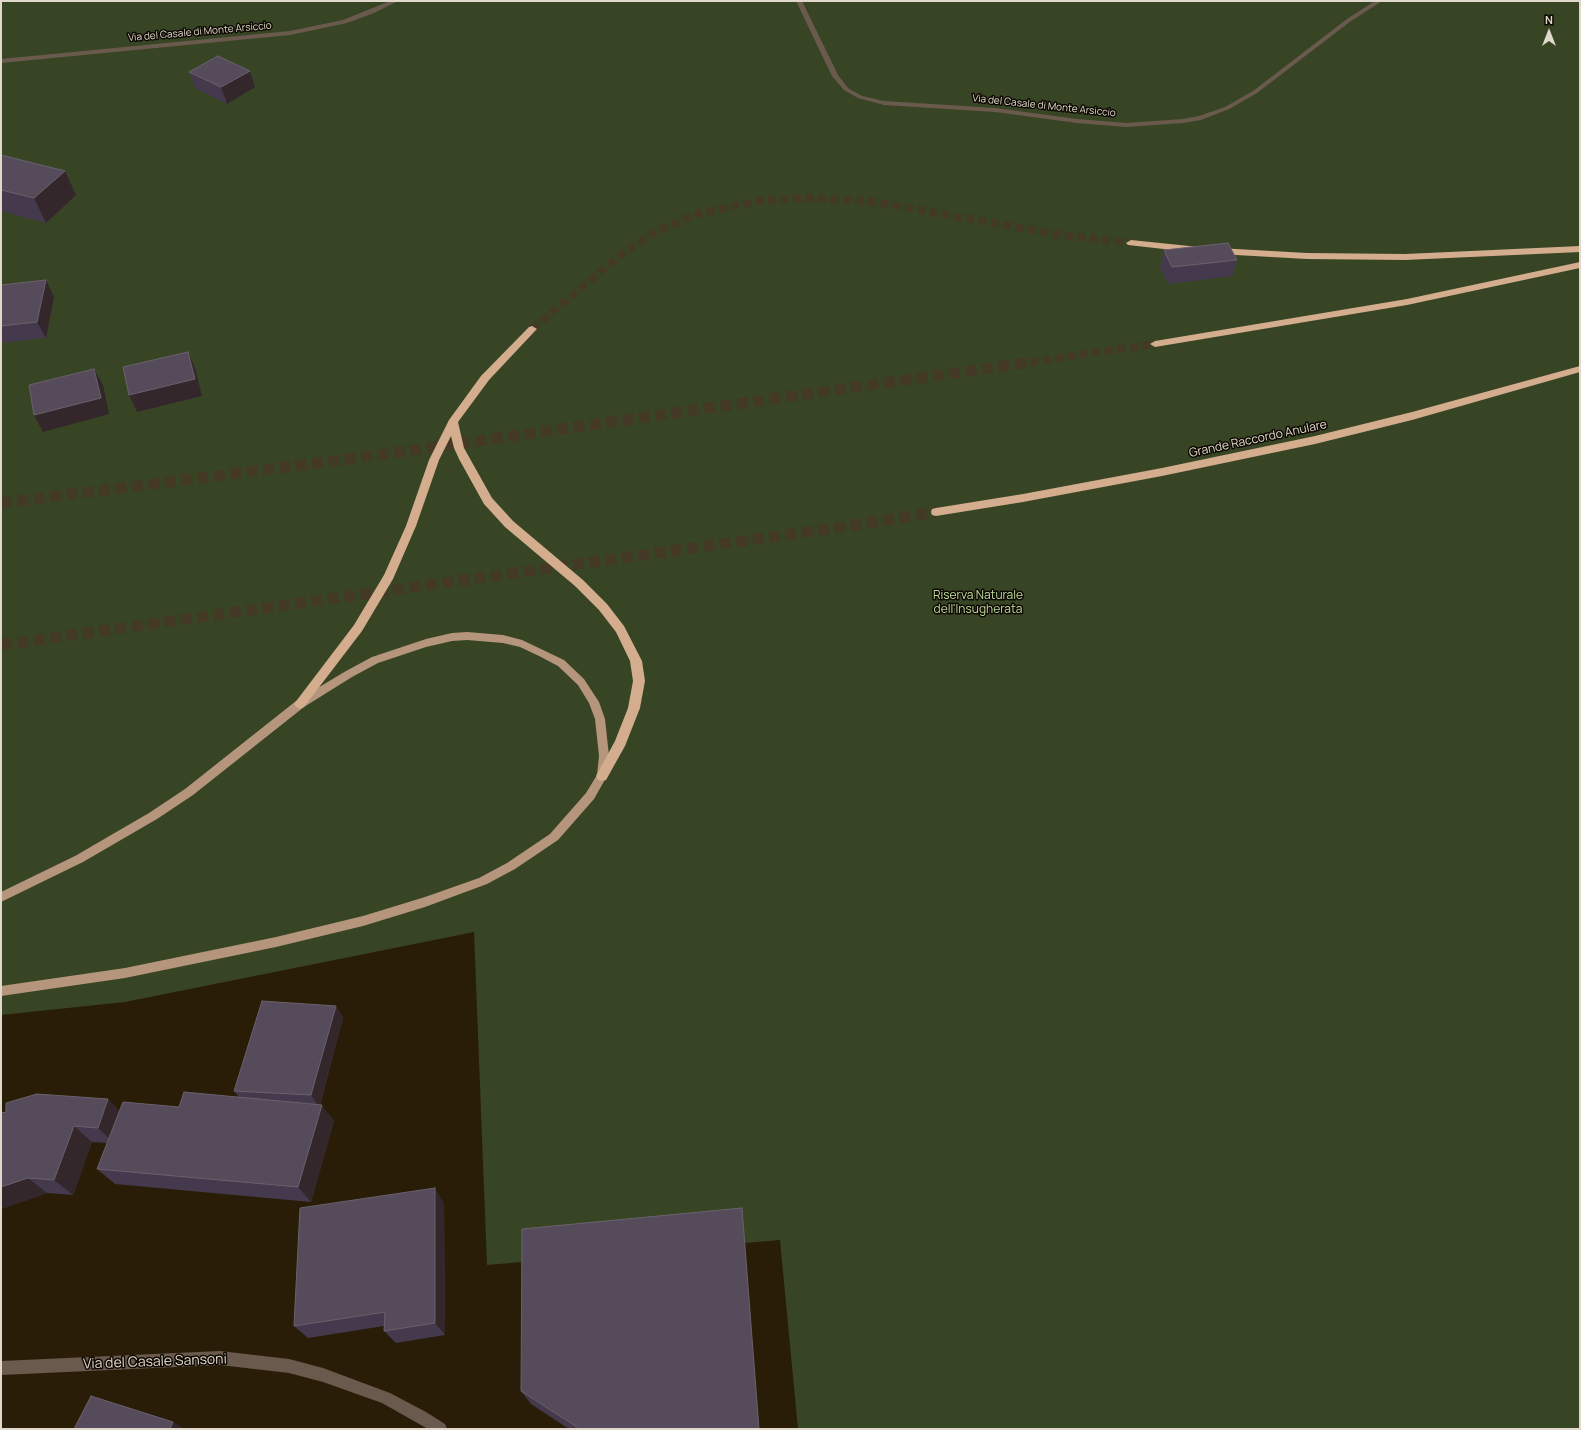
<!DOCTYPE html>
<style>
body{margin:0}
#map{position:relative;width:1581px;height:1430px;overflow:hidden;background:#291d08;font-family:Manrope,sans-serif}
canvas{display:block}
.frame{position:absolute;inset:0;border:2px solid #e0d8cb;pointer-events:none}
.north{position:absolute;left:1529px;top:12px;width:40px;height:40px;-webkit-text-stroke:3px #0d0802;paint-order:stroke;rotate:0deg;font-size:11px;font-weight:700;line-height:16px;text-align:center;color:#e0d8cb}
.north::after{content:'';display:block;margin:auto;width:14px;height:18px;background:#e0d8cb;clip-path:polygon(50% 0,100% 100%,50% 72%,0 100%)}
</style>
<div id="map">
<canvas width="1581" height="1430"></canvas>
<div class="frame"></div>
<div class="north">N</div>
</div>
<script>
const c = document.querySelector('canvas').getContext('2d');
c.lineJoin = 'round';
function fillPath(path, color) { c.fillStyle = color; c.fill(path, 'evenodd'); }
const shape = rows => new Path2D(rows.map(r => 'M' + r).join(''));
function stroke(path, color, width, dash) { c.strokeStyle = color; c.lineWidth = width; c.lineCap = dash ? 'butt' : 'round'; c.setLineDash(dash || []); c.stroke(path); }
function write(font, color, halo, rows, align = 'center') {
  c.font = font + ' Manrope,sans-serif'; c.lineWidth = 3; c.setLineDash([]); c.textBaseline = 'middle'; c.strokeStyle = halo; c.fillStyle = color; for (const [text, x, y, turn = 0] of rows) {
    c.save(); c.translate(x, y); c.rotate((+turn || 0) * Math.PI / 180); c.textAlign = isNaN(turn) ? turn : align; if (halo) c.strokeText(text, 0, 0); c.fillText(text, 0, 0); c.restore();
  }
}
fillPath(shape([
 [1,1,1580,1,1580,1429,798,1429,780,1240,487,1265,474,932,125,1002,1,1015]
]), '#374525');
stroke(shape([
 [532,329,619,256,655,232,697,214,758,201,803,198,869,201,1061,235,1131,243],
 [1018,364,1155,344]
]), '#443925', 8, [8, 4.5]);
stroke(shape([
 [1,503,357,458,1025,363],
 [1,645,835,528,936,512]
]), '#443925', 11, [11, 5.5]);
fillPath(shape([
 [390,1,398,1,374,13,347,23,290,35,1,63,1,59,290,31,343,20,390,1],
 [796,1,802,1,838,75,848,88,862,96,884,101,995,108,1077,119,1126,123,1183,119,1199,116,1225,107,1253,91,1347,19,1375,1,1382,1,1351,21,1257,93,1229,109,1201,120,1183,123,1126,127,1077,123,995,112,884,105,858,98,844,90,832,76,796,1],
 [220,1351,289,1359,323,1368,390,1393,426,1412,445,1424,447,1429,428,1429,382,1403,323,1382,289,1373,220,1365,1,1375,1,1361,220,1351]
]), '#6a5a4e');
fillPath(shape([
 [467,632,503,635,522,640,564,660,584,679,599,702,605,719,609,756,607,776,594,799,558,840,515,869,487,884,425,907,363,926,276,947,125,978,1,996,1,986,125,968,276,937,363,916,425,897,479,878,507,863,550,834,586,793,597,775,599,756,595,719,589,703,578,685,558,666,539,656,520,647,503,643,467,640,452,641,426,647,378,663,352,677,304,707,193,795,157,819,83,862,1,902,1,892,75,856,149,813,185,789,296,701,346,671,372,657,426,639,452,633,467,632]
]), '#b5957b');
fillPath(shape([
 [1131,240,1199,247,1204,250,1199,253,1128,245,1126,243,1131,240],
 [1580,246,1580,252,1405,260,1307,259,1218,254,1213,251,1218,248,1307,253,1405,254,1580,246],
 [1580,262,1580,268,1407,305,1155,347,1150,344,1155,341,1407,299,1580,262],
 [532,326,537,329,535,331,489,380,458,422,464,448,492,498,513,521,583,580,607,604,624,626,642,661,645,681,640,708,625,746,606,780,602,781,598,780,596,776,615,741,628,708,633,681,630,661,616,632,599,610,575,586,505,527,484,504,459,459,454,448,451,436,439,460,416,526,393,579,362,631,304,707,300,709,296,707,294,704,354,625,384,575,406,526,429,460,449,420,481,376,529,327,532,326],
 [1580,366,1580,372,1412,420,1315,444,1162,476,1023,502,936,516,932,515,931,512,932,509,936,508,1023,494,1162,468,1315,436,1412,412,1580,366]
]), '#d3ad8d');
fillPath(shape([
 [250,71,255,87,227,104,195,88,189,72],
 [1,155,76,195,46,223,1,211],
 [1164,250,1237,260,1232,276,1168,284,1160,267],
 [1,285,54,297,46,338,1,343],
 [336,1006,343,1018,320,1105,334,1121,311,1202,115,1184,97,1169,107,1143,92,1142,73,1195,47,1193,1,1209,1,1113,119,1110,179,1107,239,1097,234,1091],
 [444,1203,445,1335,396,1343,384,1331,384,1326,308,1338,294,1326],
 [521,1391,759,1429,569,1429,531,1404]
]), '#453a4d');
fillPath(shape([
 [250,71,255,87,227,104,221,87],
 [65,171,76,195,46,223,34,198],
 [46,280,54,297,46,338,37,322],
 [188,352,195,368,202,396,137,412,129,395],
 [94,369,103,385,109,414,43,432,34,415],
 [336,1006,343,1018,319,1107,311,1095],
 [108,1099,125,1116,115,1144,98,1128],
 [322,1105,334,1121,311,1202,298,1187],
 [74,1126,92,1142,73,1195,54,1180],
 [28,1178,47,1193,1,1209,1,1187],
 [435,1188,444,1203,445,1335,435,1323],
 [173,1422,185,1429,170,1429]
]), '#33272b');
const building = shape([
 [218,56,250,71,221,87,189,72,218,56],
 [1,155,65,171,34,198,1,190,1,155],
 [1228,243,1237,260,1172,267,1164,250,1228,243],
 [46,280,37,322,1,326,1,285,46,280],
 [188,352,195,379,129,395,123,367,188,352],
 [94,369,101,398,34,415,29,385,94,369],
 [262,1001,336,1006,311,1095,234,1091,262,1001],
 [184,1092,322,1105,298,1187,97,1169,123,1102,179,1107,184,1092],
 [37,1094,108,1099,98,1128,74,1126,54,1180,28,1178,1,1187,1,1113,6,1112,6,1103,37,1094],
 [435,1188,435,1323,384,1331,385,1312,294,1326,300,1208,435,1188],
 [742,1208,759,1429,580,1429,521,1391,522,1229,742,1208],
 [91,1396,173,1422,170,1429,74,1429,91,1396]
]);
fillPath(building, '#554b5a');
stroke(building, '#6b616c', 1);
write('10px', '#e0d8cb', '#0d0802', [
 ["Via del Casale di Monte Arsiccio",200,32,-5],
 ["Via del Casale di Monte Arsiccio",1044,106,6]
]);
write('12px', '#e0d8cb', '#0d0802', [
 ["Grande Raccordo Anulare",1258,439,-12]
]);
write('12px', '#bedb9a', '#0d0802', [
 ["Riserva Naturale",978,596],
 ["dell'Insugherata",978,610]
]);
write('14px', '#e0d8cb', '#0d0802', [
 ["Via del Casale Sansoni",155,1362,-2]
]);
</script>
